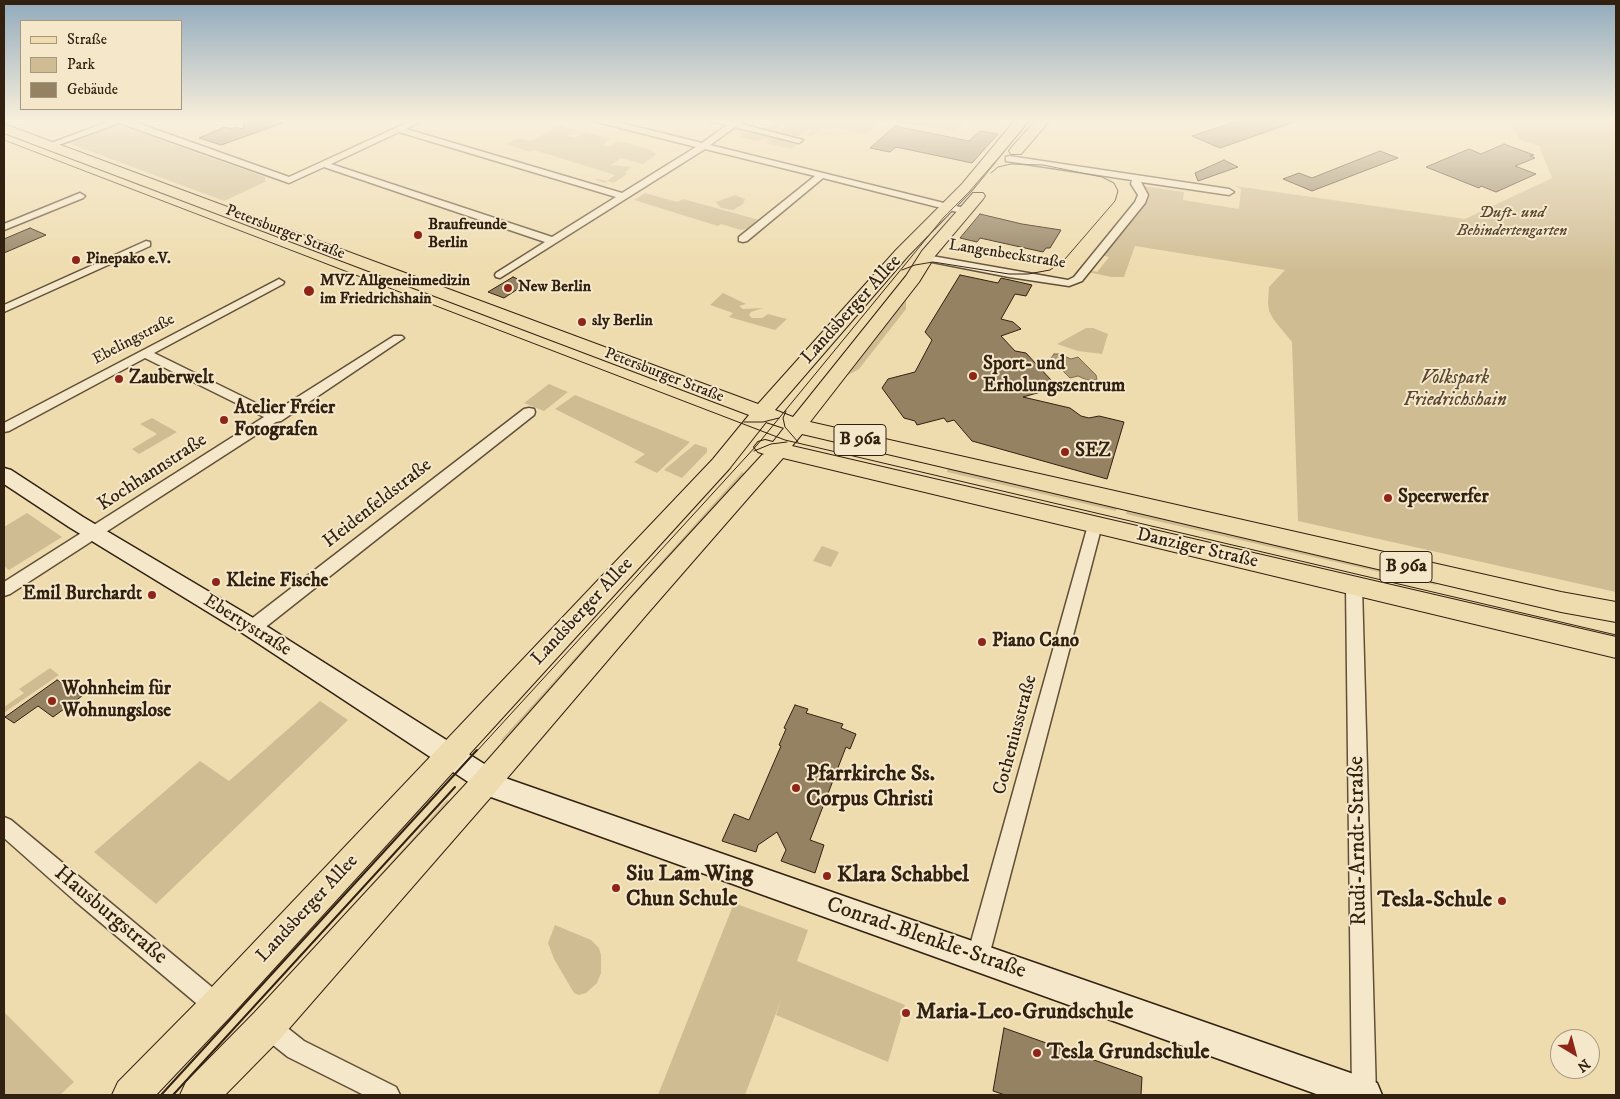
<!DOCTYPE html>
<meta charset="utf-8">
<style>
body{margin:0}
#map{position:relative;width:1620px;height:1099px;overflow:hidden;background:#efdcae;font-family:"IM FELL DW Pica",serif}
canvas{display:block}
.frame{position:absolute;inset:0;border:5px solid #322011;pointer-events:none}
.legend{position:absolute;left:20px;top:20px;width:162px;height:90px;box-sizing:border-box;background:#f5e8ca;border:1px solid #a79880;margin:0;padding:6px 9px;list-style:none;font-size:15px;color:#322011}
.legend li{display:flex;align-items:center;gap:10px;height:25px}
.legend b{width:25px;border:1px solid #a79880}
.north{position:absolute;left:1550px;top:1029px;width:50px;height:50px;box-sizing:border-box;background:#f5e8ca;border:1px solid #a79880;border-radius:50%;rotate:143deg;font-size:14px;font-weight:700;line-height:20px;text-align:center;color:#322011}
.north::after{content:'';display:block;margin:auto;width:18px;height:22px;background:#8f2418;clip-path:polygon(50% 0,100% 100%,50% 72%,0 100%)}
</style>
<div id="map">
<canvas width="1620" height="1099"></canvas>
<div class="frame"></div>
<ul class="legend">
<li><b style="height:6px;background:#efdcae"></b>Straße</li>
<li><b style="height:14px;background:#cfbc93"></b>Park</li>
<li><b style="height:14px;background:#948263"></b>Gebäude</li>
</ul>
<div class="north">N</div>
</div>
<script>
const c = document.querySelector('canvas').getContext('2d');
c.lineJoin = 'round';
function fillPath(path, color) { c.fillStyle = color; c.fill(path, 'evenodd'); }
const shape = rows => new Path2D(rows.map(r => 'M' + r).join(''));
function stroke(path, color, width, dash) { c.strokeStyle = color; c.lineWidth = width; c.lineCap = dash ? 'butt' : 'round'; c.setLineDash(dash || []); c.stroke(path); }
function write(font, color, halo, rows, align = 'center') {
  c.font = font + ' "IM FELL DW Pica",serif'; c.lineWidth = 4; c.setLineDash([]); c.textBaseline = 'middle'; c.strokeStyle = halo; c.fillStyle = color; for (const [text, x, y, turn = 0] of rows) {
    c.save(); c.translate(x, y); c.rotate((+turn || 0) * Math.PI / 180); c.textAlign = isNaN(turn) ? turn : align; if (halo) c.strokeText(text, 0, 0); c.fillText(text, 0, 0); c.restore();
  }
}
fillPath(shape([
 [765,119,966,119,956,131,882,120,866,134,835,127,832,130,819,128,820,129,811,136,807,135,813,130,807,129,798,136,794,136,783,134,782,130,787,125,782,124,776,129,765,130,779,122],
 [1508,119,1616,119,1616,592,1298,521,1292,342,1274,320,1269,311,1268,303,1269,287,1285,270,1135,246,1124,277,1111,277,1088,272,1089,270,1097,272,1109,257,1101,255,1147,195,1143,186,1184,192,1183,200,1239,209,1241,189,1235,186,1465,219,1552,178,1539,146,1520,140],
 [117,125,265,177,265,180,267,181,224,201,68,143],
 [560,126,576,130,567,136,575,138,586,132,610,139,602,145,609,147,618,141,649,149,657,154,643,164,621,158,611,165,632,167,625,172,627,174,614,183,608,181,605,183,595,180,598,179,607,181,615,175,534,150,529,152,506,144,519,138,530,141],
 [737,126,803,142,791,149,766,143,769,141,765,138,757,141,740,137,746,132,735,130,730,133,725,132],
 [645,193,677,202,683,199,759,220,747,229,741,230,721,224,718,226,634,200],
 [735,195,745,199,743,204,733,210,721,208,716,202],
 [723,293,746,304,739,306,743,309,763,308,751,312,749,315,752,318,762,318,768,314,787,319,775,330,729,317,733,313,710,305],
 [906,299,906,309,859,369,848,375],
 [1086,328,1093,328,1108,334,1102,354,1078,351,1057,344],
 [549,384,568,392,544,411,524,403],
 [575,395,690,442,657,473,634,462,645,454,555,409],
 [152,418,177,432,139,454,132,449,157,434,140,424],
 [695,444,707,448,707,452,682,478,664,470],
 [729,467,732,468,489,734,485,732],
 [948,467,1117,506,1116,511,947,472],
 [742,472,746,474,505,743,501,740],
 [1127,508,1436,579,1436,585,1126,514],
 [27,513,62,537,9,570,4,566,4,527],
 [822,546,839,552,831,567,813,561],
 [50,668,59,675,5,712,4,710,4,707,24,693,19,689],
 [320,701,348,720,156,904,94,852,200,761,229,781],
 [431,790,436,793,269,976,264,972],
 [447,800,452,803,281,985],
 [734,903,808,930,797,961,905,1005,888,1062,776,1015,781,1000,745,1095,658,1095],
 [555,925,591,940,599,948,601,955,601,973,597,983,586,993,579,995,574,993,554,959,548,943],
 [4,1012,74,1082,60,1095,4,1095]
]), '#cfbc93');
const water = shape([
 [1054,354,1059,354,1071,359,1078,357,1096,375,1097,380,1087,380,1078,376,1070,378,1061,369,1051,367,1040,370,1038,367,1053,364,1054,361,1051,358,1054,354]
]);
fillPath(water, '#af9c79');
stroke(water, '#7d6a4f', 1);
const building = shape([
 [245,119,269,119,283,123,221,145,199,138,225,127,230,129,235,127,243,129,245,119],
 [1243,119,1300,119,1300,120,1220,148,1192,136,1243,119],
 [895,126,969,141,980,131,998,134,972,163,896,147,890,152,870,148,895,126],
 [1504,144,1534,155,1530,156,1535,158,1515,166,1536,174,1496,192,1481,186,1479,188,1426,167,1469,149,1481,154,1504,144],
 [1380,151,1398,158,1312,191,1283,179,1299,173,1312,178,1380,151],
 [1224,160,1238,167,1198,181,1195,173,1224,160],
 [980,214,1022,224,1061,230,1050,248,1046,248,1043,252,980,238,977,242,960,238,980,214],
 [30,228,46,235,4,253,4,239,30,228],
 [960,275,998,283,1001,278,1032,285,1026,296,1015,294,1001,319,1013,322,1021,329,1001,336,1015,351,1026,353,1051,380,1048,390,1023,397,1070,408,1081,416,1089,418,1099,416,1124,422,1107,479,972,441,954,420,947,422,944,418,917,425,915,421,904,418,882,388,888,379,915,372,932,340,925,332,960,275],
 [513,277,527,283,504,298,488,292,513,277],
 [57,680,82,696,53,717,38,706,14,723,5,717,57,680],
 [795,705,808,709,806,713,843,724,841,728,856,734,850,749,846,747,810,840,824,845,815,873,781,861,786,850,777,832,758,845,756,852,722,841,734,814,749,820,781,746,779,745,786,729,784,728,795,705],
 [1004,1028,1142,1077,1141,1095,1005,1095,993,1091,1004,1028]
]);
fillPath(building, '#948263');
stroke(building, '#322011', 1);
const street = shape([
 [115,119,126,119,289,177,415,119,425,119,406,129,622,193,696,147,593,121,592,119,605,119,702,143,727,125,708,121,707,119,720,119,733,122,737,119,746,119,741,124,803,140,799,143,735,127,710,145,968,209,970,211,965,214,823,178,747,241,743,242,739,241,739,237,815,176,705,149,500,278,496,277,495,275,496,273,545,242,324,167,289,183,119,123,53,147,46,145,115,119],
 [399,132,616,197,552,237,331,164,399,132],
 [1009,156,1229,189,1234,192,1229,195,1141,182,1148,195,1145,203,1082,281,1069,286,1009,277,922,260,921,258,926,255,1068,280,1074,277,1135,202,1138,195,1131,184,1132,180,1006,161,1006,157,1009,156],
 [80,193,85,196,83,198,4,230,4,224,80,193],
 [146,241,150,242,150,246,4,312,4,305,146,241],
 [279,279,284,282,283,284,154,353,274,412,394,336,402,336,404,338,281,421,276,422,10,594,4,596,4,582,264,417,145,358,9,431,4,432,4,423,279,279],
 [529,408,534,409,535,412,534,415,258,633,252,634,246,633,244,628,246,623,524,409,529,408],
 [1095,520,1100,521,1102,525,989,956,986,964,978,967,970,964,967,956,1088,525,1090,521,1095,520],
 [1354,580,1360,582,1362,586,1376,1095,1352,1095,1346,586,1348,582,1354,580],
 [4,817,11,820,225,998,228,1006,225,1014,217,1017,209,1014,75,901,4,838,4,817],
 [267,1015,275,1018,304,1041,396,1087,400,1095,364,1095,288,1057,259,1034,256,1026,259,1018,267,1015]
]);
const secondary = shape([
 [4,468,11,470,83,517,260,622,508,779,1365,1078,1377,1083,1382,1095,1319,1095,491,797,244,634,69,527,4,484,4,468]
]);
const primary = shape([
 [1016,119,1030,119,972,190,908,256,775,410,793,417,906,276,922,251,973,193,983,193,985,196,983,199,935,256,919,282,810,422,1561,592,1616,602,1616,622,1561,612,802,434,792,446,1616,637,1616,658,783,458,648,613,497,790,280,1039,225,1095,180,1095,186,1082,254,1013,477,772,630,599,762,455,764,454,758,452,754,447,758,442,765,440,773,442,784,428,766,422,729,469,229,1018,156,1095,112,1095,118,1082,205,994,713,459,749,415,4,133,4,124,758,404,896,250,962,184,1016,119],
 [1037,119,1051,119,1021,154,1011,154,1009,151,1011,148,1037,119]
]);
stroke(street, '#614f38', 3);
stroke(secondary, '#322011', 3);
stroke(primary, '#322011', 2);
fillPath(street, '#f5e8ca');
fillPath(secondary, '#f5e8ca');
fillPath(primary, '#efdcae');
stroke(shape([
 [4,140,785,440,1616,635],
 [902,270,915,265,933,262,1009,274,1028,274,1050,270,1065,259,1115,201,1118,191,1114,183,1102,177,1043,165,1011,164,998,167,991,173],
 [786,411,783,418,785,427,798,442],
 [744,422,763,422,779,418],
 [754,451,771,444,787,442],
 [476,752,757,445,944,217,969,192,1032,119]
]), '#322011', 1);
stroke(shape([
 [161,1095,477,750],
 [173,1095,455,787]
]), '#322011', 2);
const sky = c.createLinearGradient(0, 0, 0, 273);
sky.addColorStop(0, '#91aabc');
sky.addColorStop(0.44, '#f8efdb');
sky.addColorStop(1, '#f8efdb00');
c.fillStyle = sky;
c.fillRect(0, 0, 1620, 273);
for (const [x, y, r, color] of [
 [418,235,5,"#8f2418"],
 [76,260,5,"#8f2418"],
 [508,288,5,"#8f2418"],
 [309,291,6,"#8f2418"],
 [582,322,5,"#8f2418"],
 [973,376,5,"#8f2418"],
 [119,379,5,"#8f2418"],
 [224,420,5,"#8f2418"],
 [1065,452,5,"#8f2418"],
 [1388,498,5,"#8f2418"],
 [216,582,5,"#8f2418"],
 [152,595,5,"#8f2418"],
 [982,642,5,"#8f2418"],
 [52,701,5,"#8f2418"],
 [796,788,5,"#8f2418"],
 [827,876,5,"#8f2418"],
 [616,888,5,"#8f2418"],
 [1502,901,5,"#8f2418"],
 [906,1013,5,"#8f2418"],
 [1037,1053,5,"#8f2418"]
]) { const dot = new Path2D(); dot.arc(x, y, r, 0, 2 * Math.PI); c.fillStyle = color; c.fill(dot); stroke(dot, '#f5e8ca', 2); }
write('italic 16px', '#594732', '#f5e8ca', [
 ["Duft- und",1512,214],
 ["Behindertengarten",1512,232]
]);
write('bold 16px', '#322011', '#f5e8ca', [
 ["Braufreunde",428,226],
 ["Berlin",428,244],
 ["Pinepako e.V.",86,260],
 ["MVZ Allgeneinmedizin",320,282],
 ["im Friedrichshain",320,300],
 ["New Berlin",518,288],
 ["sly Berlin",592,322]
], 'left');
write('16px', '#322011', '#f5e8ca', [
 ["Petersburger Straße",285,233,21],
 ["Langenbeckstraße",1007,255,9],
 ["Ebelingstraße",134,340,-28],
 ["Petersburger Straße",664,376,21]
]);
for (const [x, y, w] of [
 [860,440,52],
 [1406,567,52]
]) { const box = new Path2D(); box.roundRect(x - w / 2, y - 15.5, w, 31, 4); c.fillStyle = '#f5e8ca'; c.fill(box); stroke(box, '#322011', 1); }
write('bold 18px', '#322011', null, [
 ["B 96a",860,440],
 ["B 96a",1406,567]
]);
write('19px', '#322011', '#f5e8ca', [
 ["Landsberger Allee",852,310,-48],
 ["Kochhannstraße",153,473,-33],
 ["Heidenfeldstraße",378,504,-38],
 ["Danziger Straße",1197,549,13],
 ["Landsberger Allee",583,612,-47],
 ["Ebertystraße",247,626,32],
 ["Cotheniusstraße",1016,735,-75],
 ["Landsberger Allee",308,909,-47]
]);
write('bold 19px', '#322011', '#f5e8ca', [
 ["Sport- und",983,365],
 ["Erholungszentrum",983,387],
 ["Zauberwelt",129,379],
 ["Atelier Freier",234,409],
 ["Fotografen",234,431],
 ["SEZ",1075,452],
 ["Speerwerfer",1398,498],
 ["Kleine Fische",226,582],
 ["Emil Burchardt",142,595,"right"],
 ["Piano Cano",992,642],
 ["Wohnheim für",62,690],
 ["Wohnungslose",62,712]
], 'left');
write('italic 19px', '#594732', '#f5e8ca', [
 ["Volkspark",1455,379],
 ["Friedrichshain",1455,401]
]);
write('bold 22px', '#322011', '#f5e8ca', [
 ["Pfarrkirche Ss.",806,775],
 ["Corpus Christi",806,800],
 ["Siu Lam Wing",626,875],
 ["Chun Schule",626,900],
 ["Klara Schabbel",837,876],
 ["Tesla-Schule",1492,901,"right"],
 ["Maria-Leo-Grundschule",916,1013],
 ["Tesla Grundschule",1047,1053]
], 'left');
write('22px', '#322011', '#f5e8ca', [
 ["Rudi-Arndt-Straße",1359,841,-91],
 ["Hausburgstraße",110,916,40],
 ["Conrad-Blenkle-Straße",926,939,19]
]);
</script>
